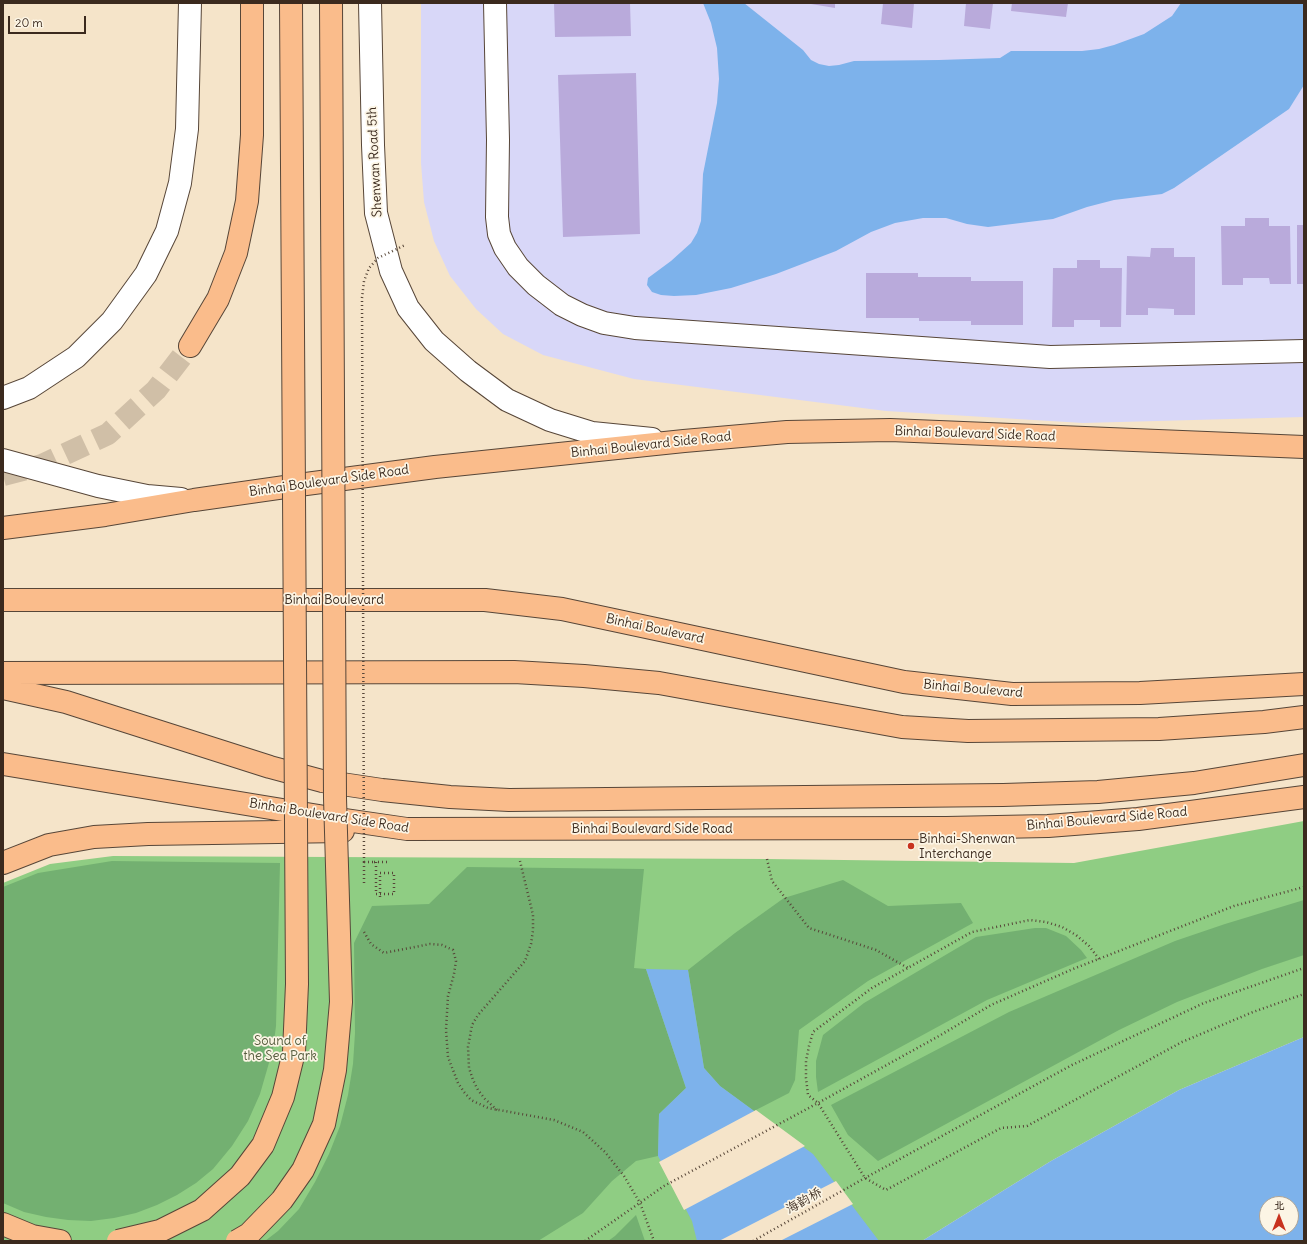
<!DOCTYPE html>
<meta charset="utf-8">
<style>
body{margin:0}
#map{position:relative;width:1307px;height:1244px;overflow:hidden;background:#f5e4c9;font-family:Delius,"LXGW WenKai TC",sans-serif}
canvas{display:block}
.frame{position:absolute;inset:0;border:4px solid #3b2a1e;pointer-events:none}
.north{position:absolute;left:1259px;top:1196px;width:40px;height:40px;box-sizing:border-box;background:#fcf5e5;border:1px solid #afa495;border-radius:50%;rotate:0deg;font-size:11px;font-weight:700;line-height:16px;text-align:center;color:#3b2a1e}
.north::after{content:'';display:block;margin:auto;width:14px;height:18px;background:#c8321e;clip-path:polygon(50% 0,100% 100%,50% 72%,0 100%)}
.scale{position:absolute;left:8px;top:16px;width:78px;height:18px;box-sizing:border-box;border:2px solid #3b2a1e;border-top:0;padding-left:5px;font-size:12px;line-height:14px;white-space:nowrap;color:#3b2a1e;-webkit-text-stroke:3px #fcf5e5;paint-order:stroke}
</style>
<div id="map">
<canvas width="1307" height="1244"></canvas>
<div class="frame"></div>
<div class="north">北</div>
<div class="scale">20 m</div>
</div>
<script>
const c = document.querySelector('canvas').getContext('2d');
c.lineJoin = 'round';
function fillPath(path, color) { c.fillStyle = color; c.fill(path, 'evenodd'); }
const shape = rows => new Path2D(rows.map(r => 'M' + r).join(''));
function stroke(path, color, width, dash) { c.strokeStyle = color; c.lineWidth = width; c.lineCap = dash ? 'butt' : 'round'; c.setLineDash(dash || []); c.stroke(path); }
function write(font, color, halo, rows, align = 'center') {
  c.font = font + ' Delius,"LXGW WenKai TC",sans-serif'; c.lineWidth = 3.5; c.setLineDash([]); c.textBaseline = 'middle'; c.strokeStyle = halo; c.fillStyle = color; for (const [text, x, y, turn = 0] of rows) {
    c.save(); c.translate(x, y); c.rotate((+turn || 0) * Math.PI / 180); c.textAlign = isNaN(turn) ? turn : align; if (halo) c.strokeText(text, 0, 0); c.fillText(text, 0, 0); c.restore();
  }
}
fillPath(shape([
 [421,3,1304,3,1304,417,1083,423,886,411,634,379,543,355,503,334,476,309,450,276,434,241,424,202,421,163]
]), '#d8d7f8');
fillPath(shape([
 [1304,821,1304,1037,1179,1090,1051,1161,922,1241,3,1241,3,883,50,864,113,856,767,859,1074,863]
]), '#8fcd83');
fillPath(shape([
 [112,861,280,863,276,1026,273,1049,260,1094,248,1121,232,1146,213,1169,196,1183,177,1195,157,1205,136,1213,114,1218,91,1221,68,1220,46,1217,24,1212,3,1203,3,887,38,873],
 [467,867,644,869,634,968,646,969,686,1088,659,1114,658,1156,636,1161,612,1181,583,1213,538,1241,265,1241,278,1231,299,1209,315,1182,329,1154,340,1126,348,1095,353,1064,355,1033,354,943,372,906,429,904],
 [843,880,888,906,961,903,973,923,868,981,799,1030,795,1080,789,1093,754,1111,720,1086,704,1068,688,970,735,933,784,898],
 [1304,900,1304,955,1262,969,1177,1002,1119,1030,878,1161,848,1135,831,1105,1009,1012,1175,941,1225,924],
 [1035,928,1046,928,1066,936,1081,950,1087,958,987,1000,818,1092,816,1077,816,1061,823,1035,864,1003,976,937],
 [636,1215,645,1241,608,1241,615,1236]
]), '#73b071');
fillPath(shape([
 [703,3,744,3,803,50,811,60,819,64,829,66,839,65,854,61,939,60,1000,58,1011,51,1082,51,1099,49,1114,45,1144,34,1172,16,1181,3,1304,3,1304,85,1289,109,1174,188,1162,194,1114,200,1087,207,1053,219,988,227,967,224,946,218,923,218,895,223,871,232,836,251,776,274,731,288,696,295,674,296,661,295,652,292,647,285,648,278,671,261,691,243,697,233,701,221,703,174,717,103,719,79,717,48,711,23],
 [646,969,688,970,704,1068,720,1086,813,1154,879,1241,697,1241,692,1221,658,1156,659,1114,686,1088],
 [1304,1037,1304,1241,922,1241,1051,1161,1179,1090],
 [1267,1204,1291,1204,1291,1228,1267,1228]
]), '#7db2eb');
fillPath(shape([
 [756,1110,805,1146,684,1210,659,1162],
 [836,1181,853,1204,780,1241,719,1241]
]), '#f5e4c9');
fillPath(shape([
 [554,3,630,3,631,36,555,37],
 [805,3,835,3,835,8],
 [883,3,914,3,912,28,881,24],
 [966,3,993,3,990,29,964,26],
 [1012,3,1068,3,1066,17,1011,11],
 [636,73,640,234,563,237,558,75],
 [1245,218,1269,218,1269,226,1290,226,1291,284,1270,284,1269,278,1243,278,1243,285,1222,285,1221,226,1245,226],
 [1297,225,1304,225,1304,284,1297,284],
 [1151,248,1174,248,1174,257,1195,257,1195,315,1174,315,1174,309,1148,308,1148,315,1126,315,1127,256,1150,257],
 [1077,260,1100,260,1100,268,1122,268,1121,327,1100,327,1100,320,1074,320,1074,327,1052,327,1053,268,1077,268],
 [866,273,918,273,918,277,971,277,971,281,1023,281,1023,325,971,325,971,321,919,321,919,318,866,318]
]), '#b9aadb');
stroke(shape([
 [3,475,42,465,108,434,156,390,190,346]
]), '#d0bfa7', 22, [22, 11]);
const minor = shape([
 [370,3,373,145,376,213,391,271,408,308,434,341,468,371,507,400,550,420,592,433,652,439],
 [495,3,498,140,497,217,499,234,505,248,518,267,536,285,562,305,582,315,604,323,635,328,1050,357,1304,351],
 [3,398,29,388,76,357,112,321,146,274,167,231,180,183,187,129,190,3],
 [3,460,98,486,147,496,181,499]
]);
const major = shape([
 [190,346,218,299,236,253,247,201,252,135,252,3],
 [3,528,105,515,194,500,306,484,435,467,684,441,787,432,890,430,1304,447],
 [3,764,325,817,407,829,946,828,1048,826,1138,819,1304,797],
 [3,863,49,845,94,837,148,834,343,831],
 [3,1224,32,1236,60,1241]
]);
const highway = shape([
 [3,600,485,600,562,609,904,682,1012,694,1140,693,1304,684],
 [3,673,514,672,584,676,659,683,902,727,968,731,1159,729,1264,722,1304,717],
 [3,688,66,702,270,767,322,781,382,790,450,797,509,800,1003,795,1098,792,1194,783,1304,765]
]);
stroke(minor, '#574638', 24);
stroke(major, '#574638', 24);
stroke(highway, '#574638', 24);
stroke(shape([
 [767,859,772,881,809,928,876,950,908,968],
 [364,862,364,885],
 [364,862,376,862,376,894,394,894,394,873,380,873,380,899],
 [374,862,388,862],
 [364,932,371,944,384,953,430,944,442,945,453,950,456,961,454,974,448,996,446,1030,448,1057,458,1083,464,1092,471,1100,488,1108,554,1120,583,1132,605,1152,624,1176,640,1203,654,1241],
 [1099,959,1089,946,1076,935,1062,927,1046,922,1030,920,972,932,872,988,813,1032,809,1046,806,1061,806,1078,808,1095,818,1103,865,1178,886,1190,1001,1128,1027,1126,1182,1042,1253,1012,1304,994],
 [497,1110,485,1099,478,1090,473,1080,469,1068,468,1047,472,1025,478,1015,525,961,531,944,533,930,533,915,520,861],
 [585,1241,664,1186,818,1103,939,1036,991,1005,1073,969,1234,906,1304,887],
 [753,1241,865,1178,1072,1065,1204,1003,1304,968]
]), '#574638', 2.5, [1, 3]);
stroke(minor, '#fff', 22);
stroke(major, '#fabc8b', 22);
stroke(highway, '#fabc8b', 22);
const majorBridge = shape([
 [118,1241,160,1231,202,1210,240,1176,263,1145,283,1097,294,1052,297,984,291,3],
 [237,1241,249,1234,282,1200,303,1170,324,1124,335,1070,341,1002,335,798,331,3]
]);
stroke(majorBridge, '#574638', 24, []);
stroke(shape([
 [364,862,362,298,364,281,369,268,378,258,405,245]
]), '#574638', 2.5, [1, 3]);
stroke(majorBridge, '#fabc8b', 22);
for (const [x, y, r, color] of [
 [911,846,4,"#c8321e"]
]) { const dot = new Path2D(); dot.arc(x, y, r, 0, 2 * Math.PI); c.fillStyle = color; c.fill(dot); stroke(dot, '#fcf5e5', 1.5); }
write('13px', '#3b2a1e', '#fcf5e5', [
 ["Shenwan Road 5th",375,162,-93],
 ["Binhai Boulevard Side Road",975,434,2],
 ["Binhai Boulevard Side Road",651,445,-6],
 ["Binhai Boulevard Side Road",329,481,-8],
 ["Binhai Boulevard",334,600],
 ["Binhai Boulevard",655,629,12],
 ["Binhai Boulevard",973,689,5],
 ["Binhai Boulevard Side Road",329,816,9],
 ["Binhai Boulevard Side Road",1107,819,-5],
 ["Binhai Boulevard Side Road",652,829],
 ["海韵桥",804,1201,-29]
]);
write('13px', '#3b2a1e', '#fcf5e5', [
 ["Binhai-Shenwan",919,839],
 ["Interchange",919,854]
], 'left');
write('13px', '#545b3c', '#fcf5e5', [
 ["Sound of",280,1041],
 ["the Sea Park",280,1056]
]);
</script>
